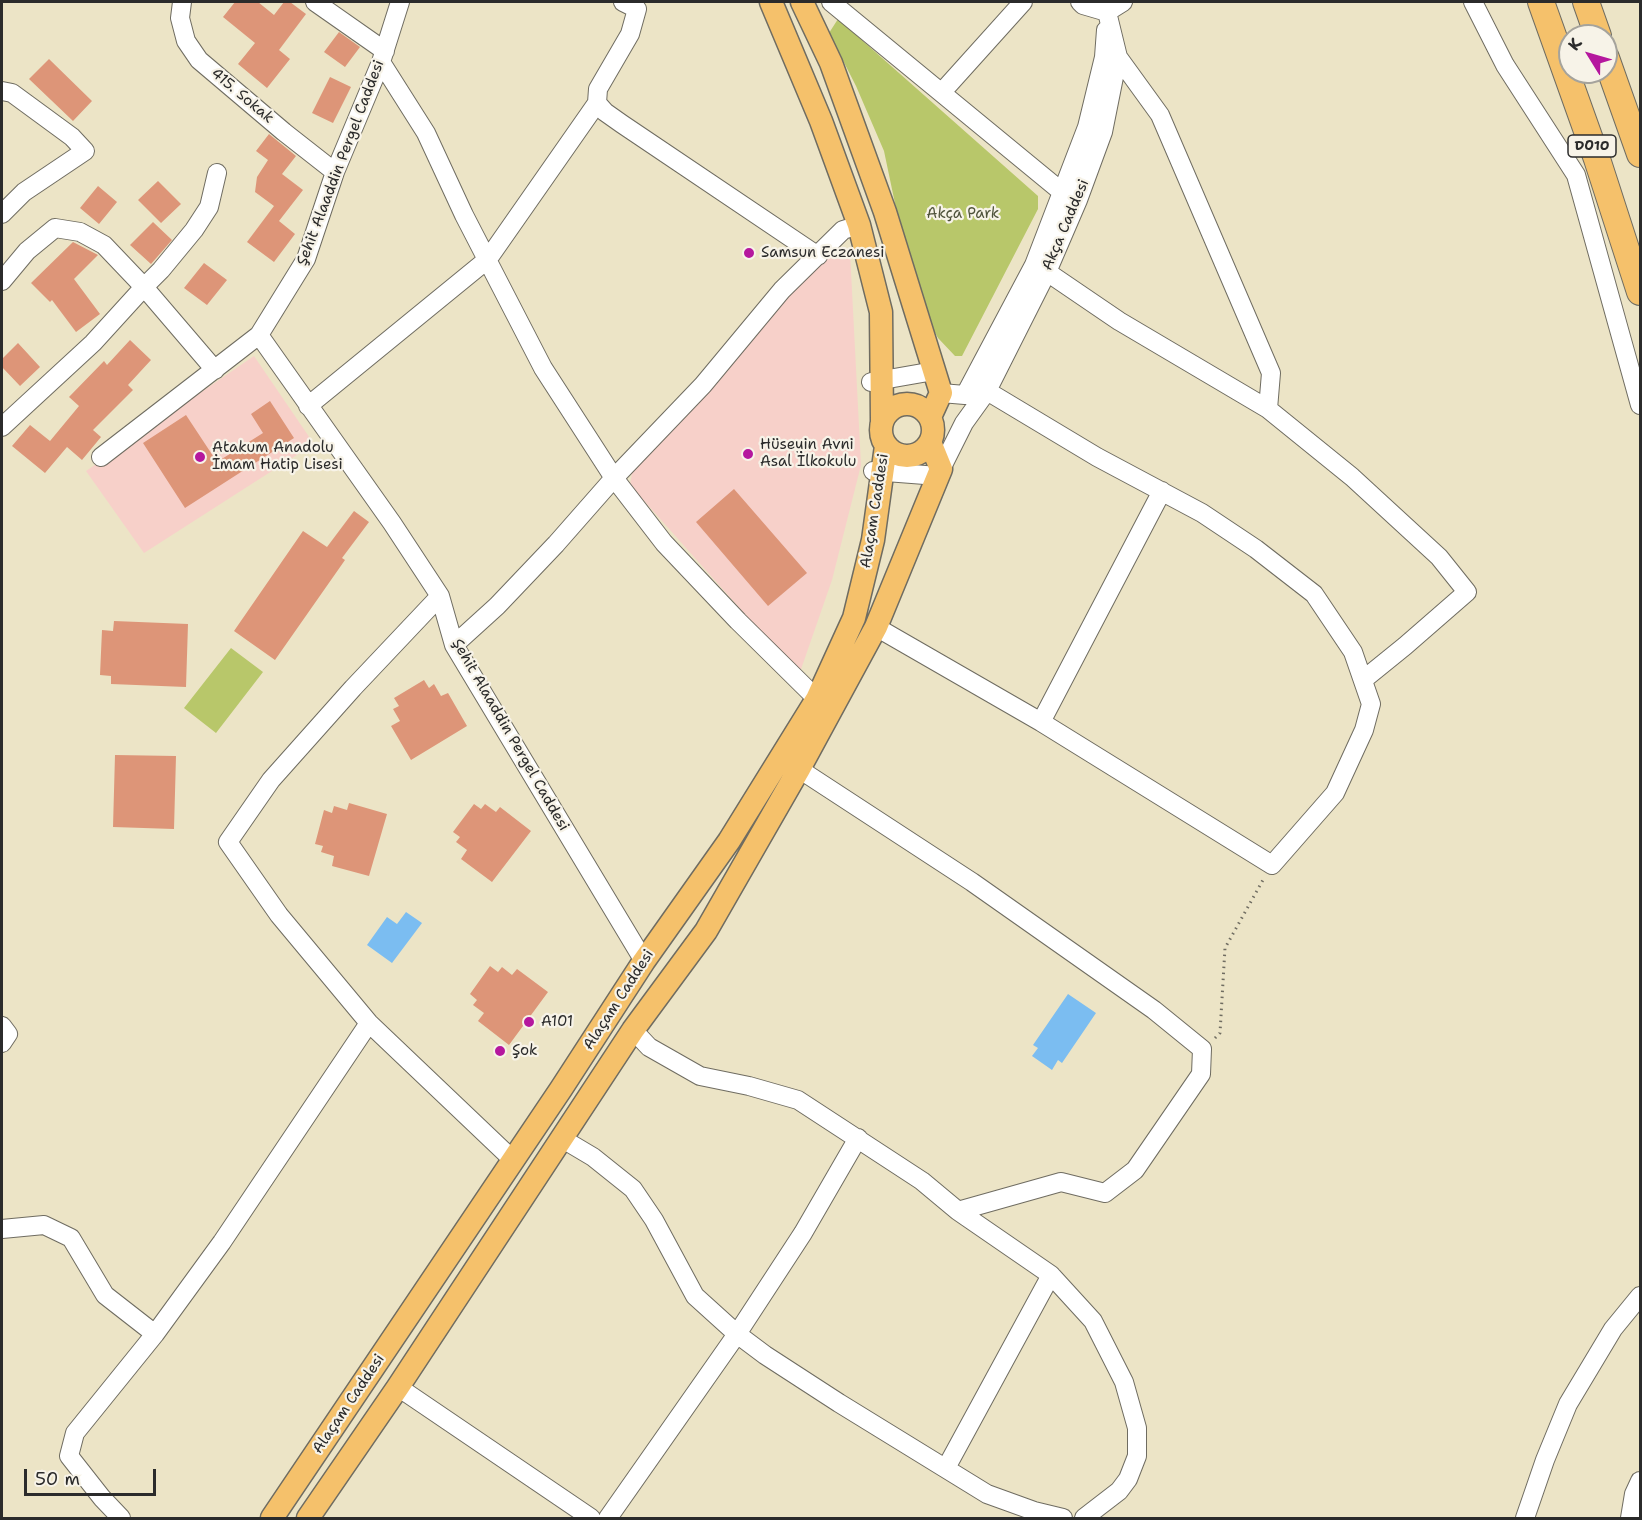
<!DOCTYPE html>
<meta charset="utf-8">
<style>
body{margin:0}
#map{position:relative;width:1642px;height:1520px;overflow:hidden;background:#ece4c6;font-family:"Shantell Sans",sans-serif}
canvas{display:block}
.frame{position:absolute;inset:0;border:3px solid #2b2b2b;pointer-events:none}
.north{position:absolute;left:1558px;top:24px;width:60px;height:60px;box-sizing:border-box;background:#f7f3e8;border:2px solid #a5a39c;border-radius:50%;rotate:307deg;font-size:16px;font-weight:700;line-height:24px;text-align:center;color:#2b2b2b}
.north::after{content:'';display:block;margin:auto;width:21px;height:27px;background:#b5179e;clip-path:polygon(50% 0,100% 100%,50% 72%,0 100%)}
.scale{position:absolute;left:24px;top:1469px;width:132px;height:27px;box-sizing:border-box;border:3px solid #2b2b2b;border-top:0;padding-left:8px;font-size:18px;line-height:21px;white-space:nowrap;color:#2b2b2b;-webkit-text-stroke:4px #f7f3e8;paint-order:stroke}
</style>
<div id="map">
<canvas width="1642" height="1520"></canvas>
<div class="frame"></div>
<div class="north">K</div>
<div class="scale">50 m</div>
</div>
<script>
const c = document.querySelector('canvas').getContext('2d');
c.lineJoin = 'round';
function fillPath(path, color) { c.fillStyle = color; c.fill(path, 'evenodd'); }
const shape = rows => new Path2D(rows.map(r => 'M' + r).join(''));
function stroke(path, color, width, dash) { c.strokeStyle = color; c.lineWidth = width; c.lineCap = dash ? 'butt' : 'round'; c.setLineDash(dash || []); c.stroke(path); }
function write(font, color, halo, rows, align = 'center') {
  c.font = font + ' "Shantell Sans",sans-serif'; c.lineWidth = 4.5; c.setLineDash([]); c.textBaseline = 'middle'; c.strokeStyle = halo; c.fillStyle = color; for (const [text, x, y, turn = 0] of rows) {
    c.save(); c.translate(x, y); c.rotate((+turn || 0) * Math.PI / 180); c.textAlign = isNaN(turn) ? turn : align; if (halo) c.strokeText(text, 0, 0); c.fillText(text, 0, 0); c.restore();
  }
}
fillPath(shape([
 [850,252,861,465,832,580,799,675,630,485,637,444,818,256],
 [254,356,314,444,144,553,86,471]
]), '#f7d0c9');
fillPath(shape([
 [838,19,1038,196,1038,209,962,356,955,356,938,338,921,307,897,213,884,151,856,86,829,33],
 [231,648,263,672,216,733,184,708]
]), '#b8c76a');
fillPath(shape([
 [406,912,422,923,392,963,367,945,387,917,397,924],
 [1068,994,1096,1013,1062,1063,1058,1060,1052,1070,1032,1056,1038,1048,1033,1045]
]), '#7bbdf1');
fillPath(shape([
 [235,2,258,2,274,15,284,2,290,2,306,14,279,50,290,59,267,88,238,64,255,43,223,17],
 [339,32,360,47,345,67,324,52],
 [49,59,92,101,73,121,29,79],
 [330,77,351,87,333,123,312,113],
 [269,134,296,156,282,174,303,190,279,221,295,234,274,262,247,242,274,206,255,192,257,177,268,160,256,151],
 [158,181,181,204,161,223,138,200],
 [98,186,117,202,99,224,80,208],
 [153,222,172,240,151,264,130,245],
 [73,242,98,255,74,279,100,314,76,332,52,300,50,302,31,283],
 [204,263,227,280,207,305,184,288],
 [130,340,151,360,128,385,133,390,93,430,101,437,82,460,67,447,45,473,12,446,30,425,50,441,79,406,69,397,104,361,107,365],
 [18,343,40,367,20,386,2,367,2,359],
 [270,401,294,438,185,508,143,443,186,415,217,462,263,433,251,414],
 [734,489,807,573,768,606,696,522],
 [354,511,369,522,342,558,345,560,275,660,234,631,303,531,327,547],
 [114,621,188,624,186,687,111,684,111,676,100,675,102,630,113,631],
 [424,680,429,688,434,684,441,696,448,693,467,726,411,760,391,726,400,721,393,709,399,706,394,698],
 [115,755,176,756,174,829,113,827],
 [349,803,387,814,369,876,332,866,334,856,321,852,323,846,315,844,324,810,332,813,334,806,347,810],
 [474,804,481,809,485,804,496,812,500,807,531,831,492,882,461,859,467,850,456,842,460,837,453,832],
 [490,966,498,972,502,967,512,975,517,969,548,992,509,1045,478,1021,484,1013,473,1005,477,1000,470,994]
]), '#dd9578');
const minor = shape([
 [182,2,180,18,186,41,199,60,284,132,335,172],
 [315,2,385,51],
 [400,2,381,62,335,172,306,259,259,335,392,523,440,596,454,645,644,961],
 [623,2,637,9,630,34,598,89,597,103,605,112,622,124,818,256],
 [831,2,1062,192],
 [1080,2,1083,5,1107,12,1123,2],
 [1473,2,1505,65,1576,175,1640,405],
 [1118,57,1160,115,1271,373,1268,409],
 [381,62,426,133,464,215,543,368,614,478,664,543,738,621,817,699],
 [2,91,12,93,72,137,85,151,24,192,2,214],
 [942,92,1023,2],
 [1047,272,1119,321,1268,409,1352,477,1439,557,1467,592,1405,646,1363,680],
 [2,281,27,251,55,228,80,232,104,245,144,287,161,270,194,230,209,207,217,173],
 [871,382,934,371],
 [941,393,965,395,1034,265,1087,127,1104,57,1106,30],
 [308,406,488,259,597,103],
 [2,427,93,343,144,287,215,370],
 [101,457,259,335],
 [941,469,964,423,987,391,1047,272,1078,200,1103,132,1118,57,1107,12],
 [873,471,938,476],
 [440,596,353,688,271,780,228,842,279,915,369,1023,513,1160],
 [876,627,1041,722,1272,865,1335,793,1364,730,1371,704,1353,652,1314,594,1256,549,1202,513,1097,457,987,391],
 [454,645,497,606,556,544,614,478,703,385,782,290,843,230,859,225],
 [1041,722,1162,491],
 [2,1026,8,1034,2,1043],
 [633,1030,649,1047,700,1076,749,1086,798,1100,922,1181,958,1211,1061,1182,1105,1193,1135,1170,1201,1074,1202,1049,1154,1010,972,882,799,769],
 [561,1138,593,1157,633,1189,654,1220,695,1296,737,1334,608,1518],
 [858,1138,803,1233,737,1334,765,1355,839,1403,987,1494,1034,1511,1063,1518],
 [958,1211,1051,1275,1093,1321,1124,1382,1137,1428,1137,1456,1128,1479,1119,1491,1084,1518],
 [2,1229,44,1225,71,1238,105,1295,155,1334],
 [398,1387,591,1518],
 [946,1468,1051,1275],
 [121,1518,102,1498,69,1456,75,1433,155,1334,222,1242,369,1023],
 [1525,1518,1545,1460,1568,1404,1613,1329,1640,1296],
 [1630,1518,1634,1494,1640,1481]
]);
const major = shape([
 [771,2,821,121,859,225,881,312,882,421],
 [802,2,831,63,885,212,941,393,930,417],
 '881 430a26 26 0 1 1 52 0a26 26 0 1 1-52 0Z',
 [272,1518,561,1089,644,961,729,841,817,699,854,618,873,540,886,446],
 [308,1518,398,1387,633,1030,706,931,799,769,876,627,941,469,930,442]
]);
const highway = shape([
 [1541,2,1597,159,1640,292],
 [1586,2,1598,36],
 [1606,58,1640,154]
]);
stroke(minor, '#6f6c61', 20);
stroke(major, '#6f6c61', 25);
stroke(highway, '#6f6c61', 28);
stroke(shape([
 [1215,1038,1220,1033,1225,948,1263,880]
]), '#6f6c61', 3, [1.5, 4.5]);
stroke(minor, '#fff', 18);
stroke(major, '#f5c16b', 22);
stroke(highway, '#f5c16b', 26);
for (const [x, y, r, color] of [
 [749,253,6,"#b5179e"],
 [748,454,6,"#b5179e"],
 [200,457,6,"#b5179e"],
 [529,1022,6,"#b5179e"],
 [500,1051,6,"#b5179e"]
]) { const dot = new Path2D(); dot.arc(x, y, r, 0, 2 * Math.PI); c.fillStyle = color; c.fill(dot); stroke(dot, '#f7f3e8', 2); }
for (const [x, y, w] of [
 [1592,146,48]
]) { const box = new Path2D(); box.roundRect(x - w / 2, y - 11, w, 22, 4.5); c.fillStyle = '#f7f3e8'; c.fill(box); stroke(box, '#2b2b2b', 1.5); }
write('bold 14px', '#2b2b2b', null, [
 ["D010",1592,146]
]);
write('15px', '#2b2b2b', '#f7f3e8', [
 ["415. Sokak",242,96,40],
 ["Şehit Alaaddin Pergel Caddesi",341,163,-69],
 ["Akça Caddesi",1066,225,-67],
 ["Alaçam Caddesi",875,511,-81],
 ["Şehit Alaaddin Pergel Caddesi",510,735,60],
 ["Alaçam Caddesi",619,1000,-57],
 ["Alaçam Caddesi",349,1404,-56]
]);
write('15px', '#4e523b', '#f7f3e8', [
 ["Akça Park",963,214]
]);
write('15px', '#2b2b2b', '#f7f3e8', [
 ["Samsun Eczanesi",761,253],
 ["Hüseyin Avni",760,445],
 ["Asal İlkokulu",760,462],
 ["Atakum Anadolu",212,448],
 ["İmam Hatip Lisesi",212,465],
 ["A101",541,1022],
 ["Şok",512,1051]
], 'left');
</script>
